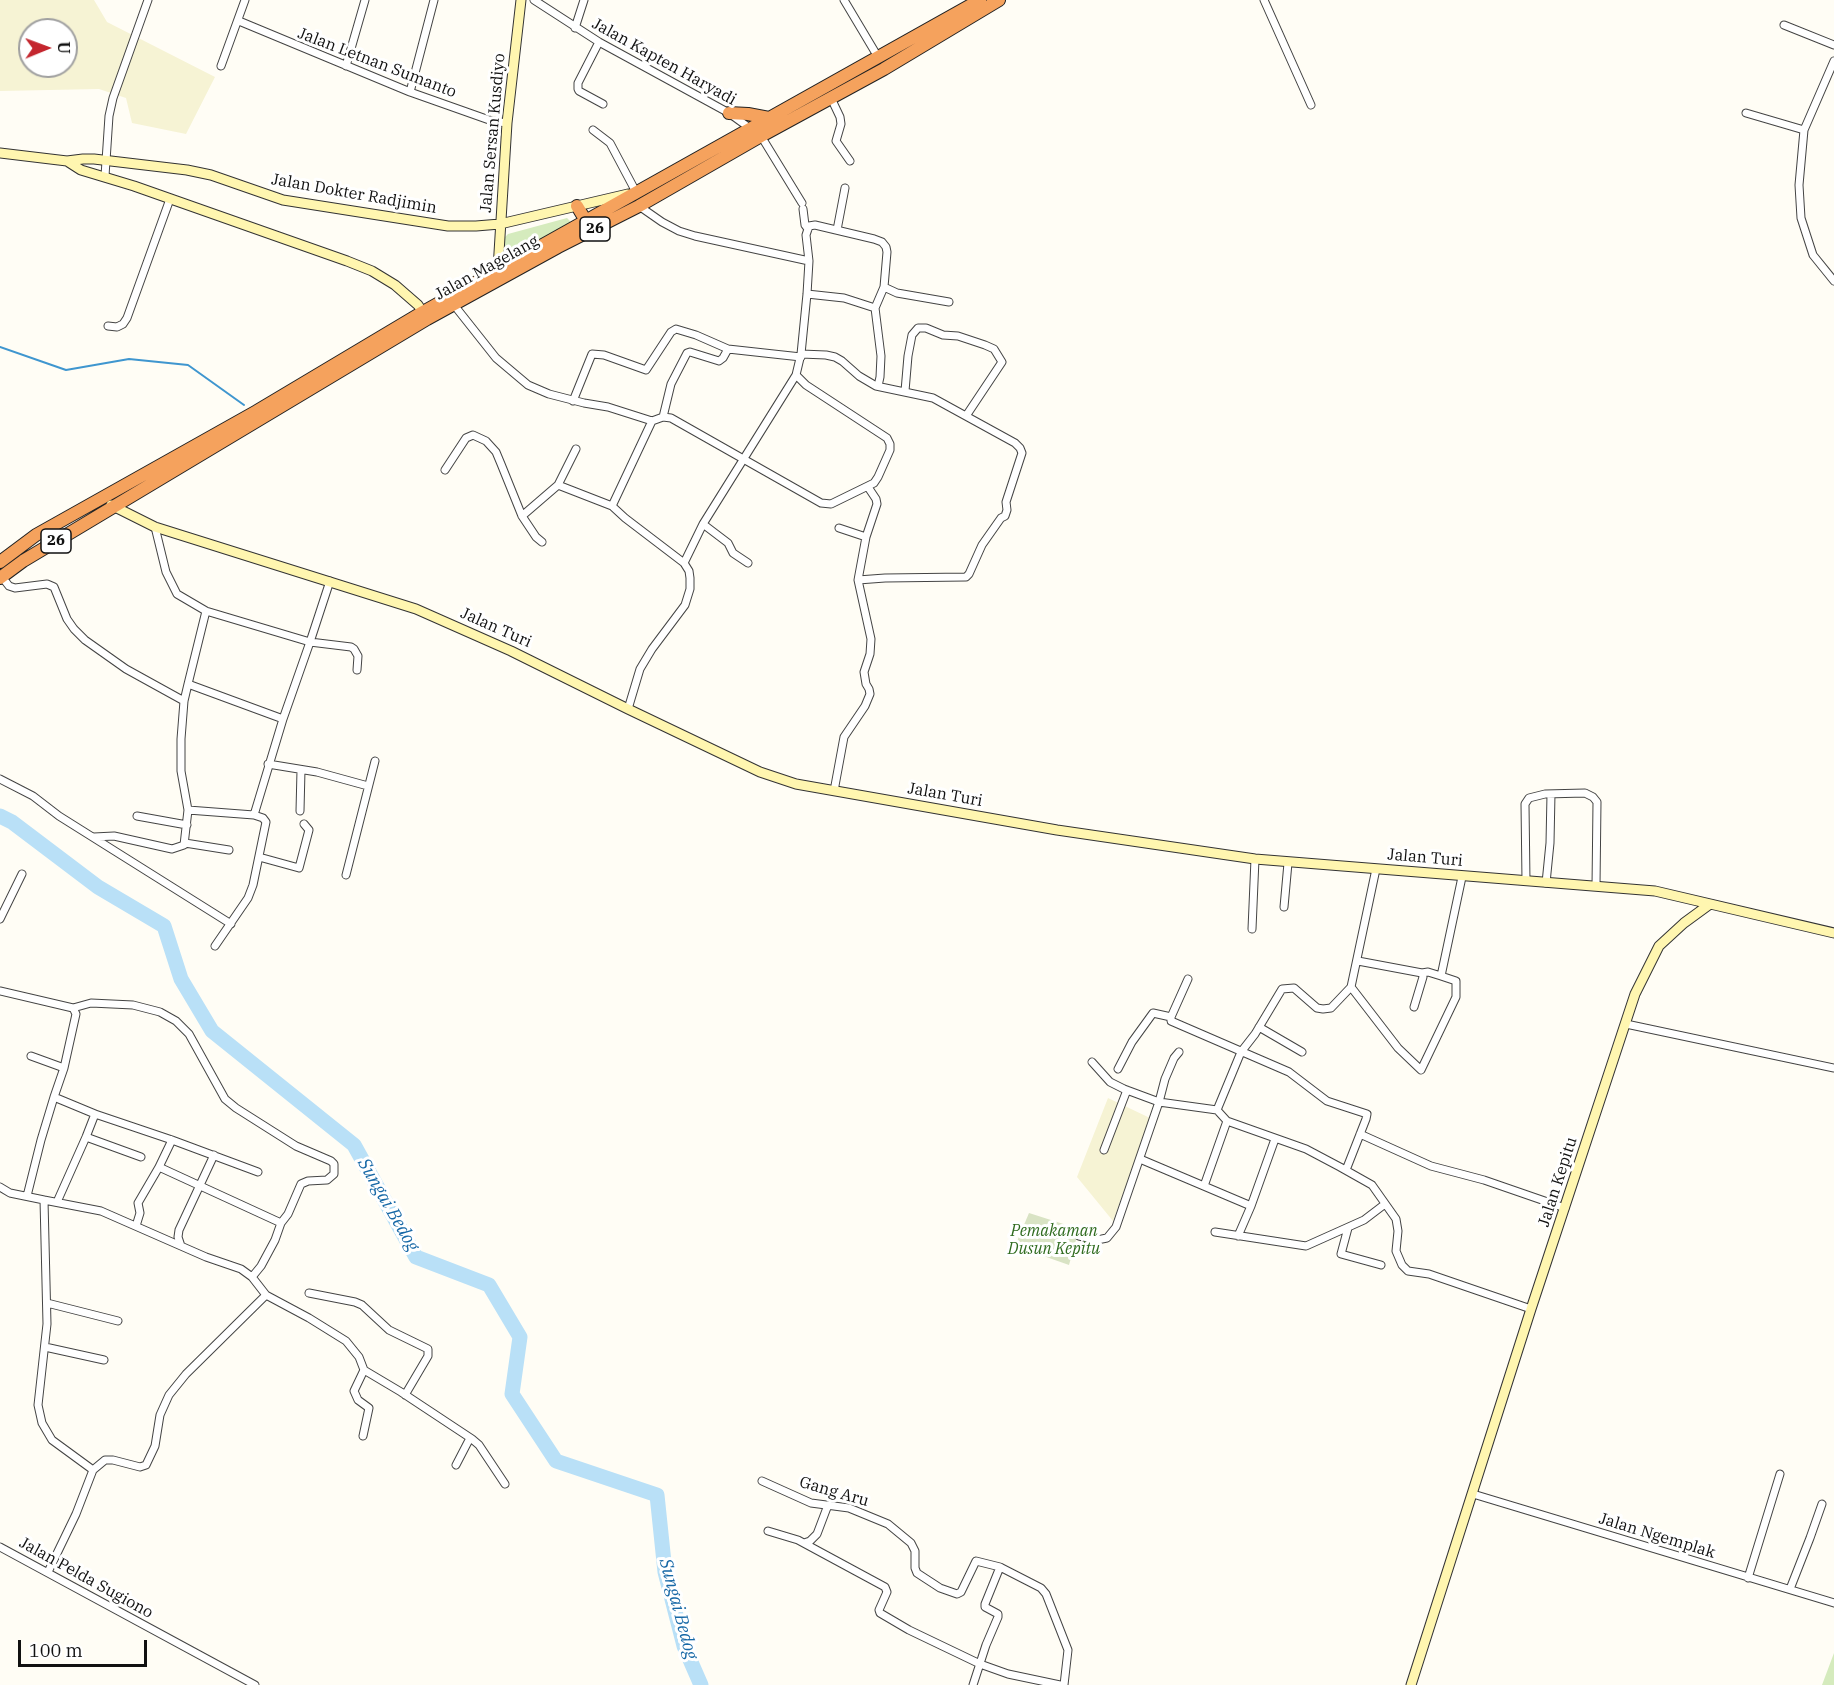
<!DOCTYPE html>
<style>
body{margin:0}
#map{position:relative;width:1834px;height:1685px;overflow:hidden;background:#fffdf5;font-family:"IBM Plex Serif",serif}
canvas{display:block}
.north{position:absolute;left:18px;top:18px;width:60px;height:60px;box-sizing:border-box;background:#fff;border:2px solid #a0a0a0;border-radius:50%;rotate:89deg;font-size:16px;font-weight:700;line-height:24px;text-align:center;color:#111}
.north::after{content:'';display:block;margin:auto;width:21px;height:27px;background:#c4262e;clip-path:polygon(50% 0,100% 100%,50% 72%,0 100%)}
.scale{position:absolute;left:18px;top:1640px;width:129px;height:27px;box-sizing:border-box;border:3px solid #111;border-top:0;padding-left:8px;font-size:18px;line-height:21px;white-space:nowrap;color:#111;-webkit-text-stroke:4px #fff;paint-order:stroke}
</style>
<div id="map">
<canvas width="1834" height="1685"></canvas>
<div class="north">U</div>
<div class="scale">100 m</div>
</div>
<script>
const c = document.querySelector('canvas').getContext('2d');
c.lineJoin = 'round';
function fillPath(path, color) { c.fillStyle = color; c.fill(path, 'evenodd'); }
const shape = rows => new Path2D(rows.map(r => 'M' + r).join(''));
function stroke(path, color, width, dash) { c.strokeStyle = color; c.lineWidth = width; c.lineCap = dash ? 'butt' : 'round'; c.setLineDash(dash || []); c.stroke(path); }
function write(font, color, halo, rows, align = 'center') {
  c.font = font + ' "IBM Plex Serif",serif'; c.lineWidth = 6; c.setLineDash([]); c.textBaseline = 'middle'; c.strokeStyle = halo; c.fillStyle = color; for (const [text, x, y, turn = 0] of rows) {
    c.save(); c.translate(x, y); c.rotate((+turn || 0) * Math.PI / 180); c.textAlign = isNaN(turn) ? turn : align; if (halo) c.strokeText(text, 0, 0); c.fillText(text, 0, 0); c.restore();
  }
}
fillPath(shape([
 [0,0,94,0,107,22,215,77,186,134,132,123,126,98,99,89,0,91],
 [30,30,66,30,66,66,30,66],
 [1108,1098,1150,1118,1113,1221,1077,1177]
]), '#f6f3d4');
fillPath(shape([
 [567,218,570,221,570,225,510,256,505,254,505,237,508,234],
 [1834,1653,1834,1685,1822,1685]
]), '#d5ebbd');
fillPath(shape([
 [1029,1213,1079,1229,1069,1265,1015,1246]
]), '#d9e3c4');
stroke(shape([
 [0,347,66,370,129,359,188,365,244,405]
]), '#3f96cf', 2);
stroke(shape([
 [0,816,12,822,98,887,164,926,181,979,212,1031,354,1145,416,1257,489,1285,520,1337,512,1394,556,1461,657,1495,665,1572,684,1646,701,1685]
]), '#b9e0f7', 15);
const street = shape([
 [534,0,599,42,729,113,751,129],
 [844,0,878,57],
 [1264,0,1311,105],
 [239,21,410,92,492,121,507,123],
 [1784,25,1834,45],
 [575,28,584,0],
 [599,42,578,83,578,89,579,91,603,104],
 [1834,61,1804,130,1799,185,1801,218,1813,255,1834,281],
 [221,66,245,0],
 [346,66,365,0],
 [410,92,434,0],
 [831,98,840,117,841,124,836,141,850,161],
 [1746,113,1804,130],
 [593,130,610,143,636,192],
 [761,136,802,203],
 [105,176,109,116,113,98,148,0],
 [639,206,662,222,679,231,695,236,809,261],
 [803,209,805,225,808,229],
 [837,230,845,188],
 [884,287,897,293,949,302],
 [807,294,844,298,875,308],
 [454,305,496,358,528,385,549,394,584,403,608,407,652,421,663,417,671,418,821,503,831,504,874,483,878,477,890,450,890,444,887,438,806,385,796,375,801,354,807,294,809,261,806,235,809,226,815,225,874,239,882,242,886,247,887,252,884,287,875,308,881,356,880,377,878,386],
 [108,326,117,327,123,324,127,318,170,199],
 [801,354,826,355,835,357,842,361,859,376,876,386,933,398,1015,443,1020,448,1022,453,1006,502,1007,510,1005,516,1001,518,982,545,969,574,966,577,885,578,858,580],
 [905,391,908,356,912,335,918,328,926,328,943,335,958,336,985,345,994,349,1002,362,966,416],
 [573,401,592,354,604,355,646,370,671,332,676,329,696,335,728,349],
 [663,417,671,384,687,353,690,352,719,361,723,358,728,349,801,357],
 [445,470,466,438,473,435,486,441,496,452,501,464,522,516,536,537,542,542],
 [558,485,612,506],
 [522,516,558,485,576,449],
 [703,524,728,543,733,553,748,563],
 [155,527,166,572,177,594,206,611,310,642,330,581],
 [839,528,866,537],
 [684,563,703,524,796,375],
 [2,577,9,586,15,588,47,584,54,587,67,619,74,629,85,640,126,669,184,701],
 [206,611,188,684,283,719,310,642,351,647,354,649,358,656,357,670],
 [628,709,640,669,652,649,685,605,690,589,690,578,689,571,684,563,625,518,612,506,652,421],
 [268,764,317,772,368,786],
 [0,779,33,796,59,816,231,924],
 [834,791,844,737,865,706,870,694,869,689,866,684,864,672,870,654,871,639,858,580,866,537,877,504,876,499,868,487],
 [188,810,254,815,263,818,266,822,253,885,248,898,215,946],
 [300,811,301,770],
 [254,815,283,719],
 [137,816,187,825],
 [94,837,114,836,172,849,184,845,188,810,181,771,181,739,184,701,188,684],
 [185,843,229,850],
 [259,857,299,868,309,830,304,824],
 [346,875,375,761],
 [1526,881,1525,804,1529,798,1545,794,1585,793,1593,797,1597,802,1596,886],
 [1546,883,1550,843,1551,794],
 [1284,907,1288,863],
 [0,919,22,874],
 [1252,929,1255,859],
 [1358,961,1422,973,1423,977,1414,1007],
 [1422,973,1428,972,1441,976,1462,877],
 [1188,979,1171,1017,1171,1021,1289,1072,1327,1101,1367,1114,1366,1119,1346,1170],
 [1351,987,1398,1048,1421,1070,1456,997,1456,981,1441,976],
 [0,991,73,1008,76,1014,64,1068,54,1097,95,1114,86,1137,57,1202],
 [73,1008,91,1003,133,1005,160,1012,176,1021,189,1034,225,1099,236,1108,296,1146,331,1161,334,1164,334,1174,327,1180,308,1181,301,1184,288,1214,281,1223,275,1240,261,1266,252,1277],
 [1626,1024,1834,1068],
 [1259,1027,1302,1052],
 [31,1056,64,1068],
 [1092,1062,1110,1082,1124,1089,1159,1102,1217,1110,1227,1121,1306,1149,1340,1167,1372,1185,1396,1219,1398,1231,1396,1251,1402,1265,1408,1271,1429,1274,1531,1309],
 [1118,1069,1132,1042,1153,1013,1171,1017],
 [1217,1110,1241,1052,1255,1034,1282,989,1294,988,1317,1008,1323,1009,1331,1008,1351,987,1376,869],
 [95,1114,172,1140,258,1172],
 [1360,1134,1431,1166,1484,1180,1565,1208],
 [86,1137,141,1157],
 [1104,1150,1127,1090],
 [1140,1159,1251,1206],
 [159,1167,281,1223],
 [1204,1186,1227,1121],
 [0,1187,10,1193,44,1200,47,1324,38,1405,42,1423,52,1440,93,1470,76,1514,48,1572],
 [27,1196,41,1140,54,1097],
 [44,1200,101,1211,206,1257,241,1269,252,1277,266,1295,309,1318,346,1341,359,1357,364,1370,401,1392,472,1439,479,1445,505,1484],
 [136,1226,140,1213,138,1203,159,1167,172,1140],
 [1348,1228,1341,1254,1381,1265],
 [1215,1232,1306,1246,1364,1220,1385,1204],
 [1079,1236,1097,1240,1107,1238,1116,1227,1159,1102,1165,1079,1174,1058,1179,1052],
 [1238,1236,1251,1206,1275,1139],
 [181,1246,178,1237,179,1230,214,1155],
 [309,1293,355,1302,362,1305,389,1330,428,1349,428,1356,405,1395],
 [47,1303,118,1321],
 [45,1347,104,1360],
 [363,1436,369,1408,358,1400,354,1391,364,1370],
 [456,1465,470,1438],
 [93,1470,105,1460,113,1460,140,1467,146,1465,155,1446,160,1415,169,1395,186,1374,266,1295],
 [762,1481,811,1503,849,1508,888,1524,911,1543,915,1551,915,1568,917,1573,940,1588,957,1594,961,1592,976,1561,1000,1567,985,1604,985,1607,998,1614,998,1617,986,1645,973,1685],
 [1473,1494,1834,1603],
 [768,1531,798,1540,885,1587,887,1592,879,1610,880,1613,909,1630,980,1664,1008,1674,1060,1685],
 [804,1543,810,1541,817,1534,828,1505],
 [0,1547,255,1685],
 [1000,1567,1041,1588,1046,1594,1068,1650,1064,1685],
 [1748,1578,1780,1474],
 [1790,1589,1810,1538,1822,1504]
]);
const secondary = shape([
 [0,153,67,161,81,170,134,186,347,261,372,271,395,285,418,305,426,317],
 [67,161,83,159,94,159,187,170,211,175,283,200,448,226,476,226,500,224,628,194],
 [498,269,507,123,521,0],
 [111,505,155,527,416,609,511,651,628,709,760,772,796,784,1057,830,1255,859,1655,891,1834,933],
 [1411,1685,1531,1309,1635,994,1659,946,1684,923,1710,904]
]);
const highway = shape([
 [729,113,748,114,769,118],
 [577,206,586,221],
 [0,562,36,535,257,411,423,312,980,0],
 [0,578,23,561,427,319,558,247,639,206,761,136,884,69,999,0]
]);
stroke(street, '#444', 9);
stroke(secondary, '#333', 11);
stroke(highway, '#222', 14);
stroke(street, '#fff', 7);
stroke(secondary, '#fff6b0', 9);
stroke(highway, '#f5a25d', 12);
for (const [x, y, w] of [
 [595,229,30],
 [56,541,30]
]) { const box = new Path2D(); box.roundRect(x - w / 2, y - 12, w, 24, 4.5); c.fillStyle = '#fff'; c.fill(box); stroke(box, '#111', 1.5); }
write('bold 15px', '#111', null, [
 ["26",595,229],
 ["26",56,541]
]);
write('16px', '#111', '#fff', [
 ["Jalan Kapten Haryadi",664,62,29],
 ["Jalan Letnan Sumanto",377,63,21],
 ["Jalan Sersan Kusdiyo",493,133,-85],
 ["Jalan Dokter Radjimin",354,194,10],
 ["Jalan Magelang",487,268,-29],
 ["Jalan Turi",496,628,24],
 ["Jalan Turi",945,795,10],
 ["Jalan Turi",1425,858,5],
 ["Jalan Kepitu",1558,1182,-72],
 ["Gang Aru",834,1492,16],
 ["Jalan Ngemplak",1657,1536,17],
 ["Jalan Pelda Sugiono",86,1578,29]
]);
write('italic 16px', '#2f6b1f', '#fff', [
 ["Pemakaman",1054,1231],
 ["Dusun Kepitu",1054,1249]
]);
write('italic 18px', '#1768a6', '#fff', [
 ["Sungai Bedog",388,1205,60],
 ["Sungai Bedog",678,1609,75]
]);
</script>
